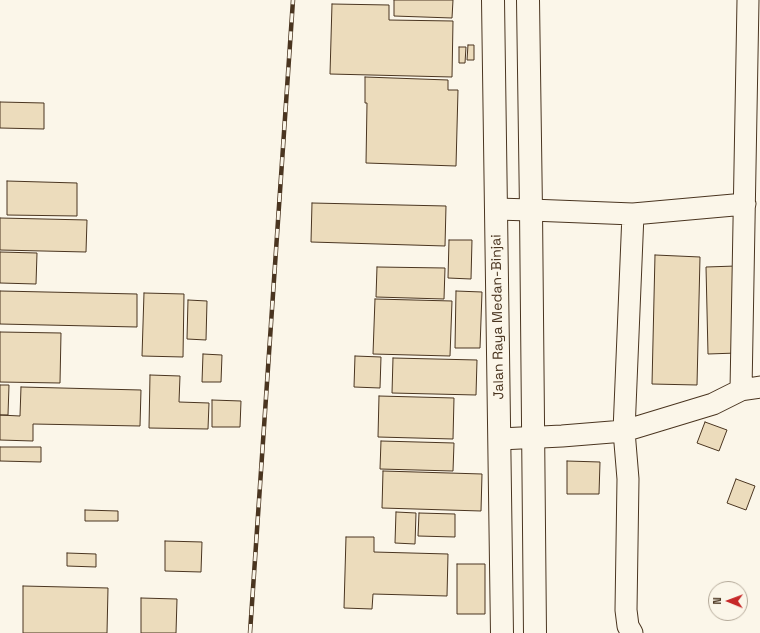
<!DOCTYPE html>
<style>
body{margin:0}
#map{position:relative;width:760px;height:633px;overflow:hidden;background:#fbf6e9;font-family:"Space Grotesk",sans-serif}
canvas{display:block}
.north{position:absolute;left:708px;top:581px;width:40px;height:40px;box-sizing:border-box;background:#fbf6e9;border:1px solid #b4a999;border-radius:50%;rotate:271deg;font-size:11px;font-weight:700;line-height:16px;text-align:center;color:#4a3520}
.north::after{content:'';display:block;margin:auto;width:14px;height:18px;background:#c62828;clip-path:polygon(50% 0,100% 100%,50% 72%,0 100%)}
</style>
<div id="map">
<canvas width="760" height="633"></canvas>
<div class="north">N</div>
</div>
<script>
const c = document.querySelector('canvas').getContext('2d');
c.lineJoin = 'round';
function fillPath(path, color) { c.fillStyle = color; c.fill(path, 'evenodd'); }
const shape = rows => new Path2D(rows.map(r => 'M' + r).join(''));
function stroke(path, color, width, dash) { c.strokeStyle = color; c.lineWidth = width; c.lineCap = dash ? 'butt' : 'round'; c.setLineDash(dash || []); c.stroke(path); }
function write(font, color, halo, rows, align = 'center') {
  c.font = font + ' "Space Grotesk",sans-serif'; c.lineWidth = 3; c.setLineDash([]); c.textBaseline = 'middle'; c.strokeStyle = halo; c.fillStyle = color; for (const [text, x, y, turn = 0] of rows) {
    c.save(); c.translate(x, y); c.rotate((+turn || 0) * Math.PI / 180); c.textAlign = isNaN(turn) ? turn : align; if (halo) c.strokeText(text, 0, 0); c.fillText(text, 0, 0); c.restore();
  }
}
const building = shape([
 [394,0,453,0,452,18,394,16,394,0],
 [332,4,389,5,389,20,453,21,452,77,330,74,332,4],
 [468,45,474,45,474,60,467,60,468,45],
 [459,47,466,47,465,63,459,63,459,47],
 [365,77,448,80,448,90,458,90,456,166,366,163,367,103,365,103,365,77],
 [0,102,44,103,44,129,0,128,0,102],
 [7,181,77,183,77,216,7,215,7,181],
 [312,203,446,206,445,246,311,242,312,203],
 [0,218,87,220,86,252,0,250,0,218],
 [449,240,472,240,471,279,448,278,449,240],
 [0,252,37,253,36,284,0,283,0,252],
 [655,255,700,257,697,385,652,384,655,255],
 [736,266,737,353,708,354,706,267,736,266],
 [377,267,445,268,444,299,376,297,377,267],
 [0,291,137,294,137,327,0,324,0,291],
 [456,291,482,292,480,348,455,348,456,291],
 [144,293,184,294,183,357,142,356,144,293],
 [375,299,452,301,450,356,373,354,375,299],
 [188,300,207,301,206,340,187,339,188,300],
 [0,332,61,333,60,383,0,382,0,332],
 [203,354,222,355,221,382,202,382,203,354],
 [355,356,381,357,380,388,354,387,355,356],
 [393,358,477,360,476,395,392,393,393,358],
 [150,375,180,376,179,402,209,403,208,429,149,428,150,375],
 [0,385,9,385,8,415,0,415,0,385],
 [21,387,141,390,140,426,33,424,33,441,0,440,0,415,20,416,21,387],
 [379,396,454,398,453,439,378,437,379,396],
 [212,400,241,401,240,427,212,427,212,400],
 [705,422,727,430,719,451,697,443,705,422],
 [381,441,454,443,453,471,380,469,381,441],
 [0,447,41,447,41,462,0,461,0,447],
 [567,461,600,462,599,494,567,494,567,461],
 [383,471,482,474,481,511,382,508,383,471],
 [736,479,755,486,746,510,727,503,736,479],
 [85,510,118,511,118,521,85,521,85,510],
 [396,512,416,513,415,544,395,543,396,512],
 [419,513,455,514,455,537,418,536,419,513],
 [346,537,374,537,374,552,448,554,447,596,373,594,372,609,344,608,346,537],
 [165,541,202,542,201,572,165,571,165,541],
 [67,553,96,554,96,567,67,566,67,553],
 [457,564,485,564,485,614,457,614,457,564],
 [23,586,108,588,107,633,23,633,23,586],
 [141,598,177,599,176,633,141,633,141,598]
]);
fillPath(building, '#ecdcbc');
stroke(building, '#4a3520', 1);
const minor = shape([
 [496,209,531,210,633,214,745,204],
 [741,390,748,0],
 [500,439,562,436,624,431,713,404,741,390,760,387],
 [632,633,628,626,626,610,628,479,624,431,633,214]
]);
const primary = shape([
 [493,0,502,633],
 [528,0,531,210,535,633]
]);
stroke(minor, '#4a3520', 23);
stroke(primary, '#4a3520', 24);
stroke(minor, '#fbf6e9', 21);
stroke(primary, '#fbf6e9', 22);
const rail = shape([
 [250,633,293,0]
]);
stroke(rail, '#4a3520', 4.5);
stroke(rail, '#fbf6e9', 3, [9]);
write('14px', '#4a3520', '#fbf6e9', [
 ["Jalan Raya Medan-Binjai",498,317,-91]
]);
</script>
